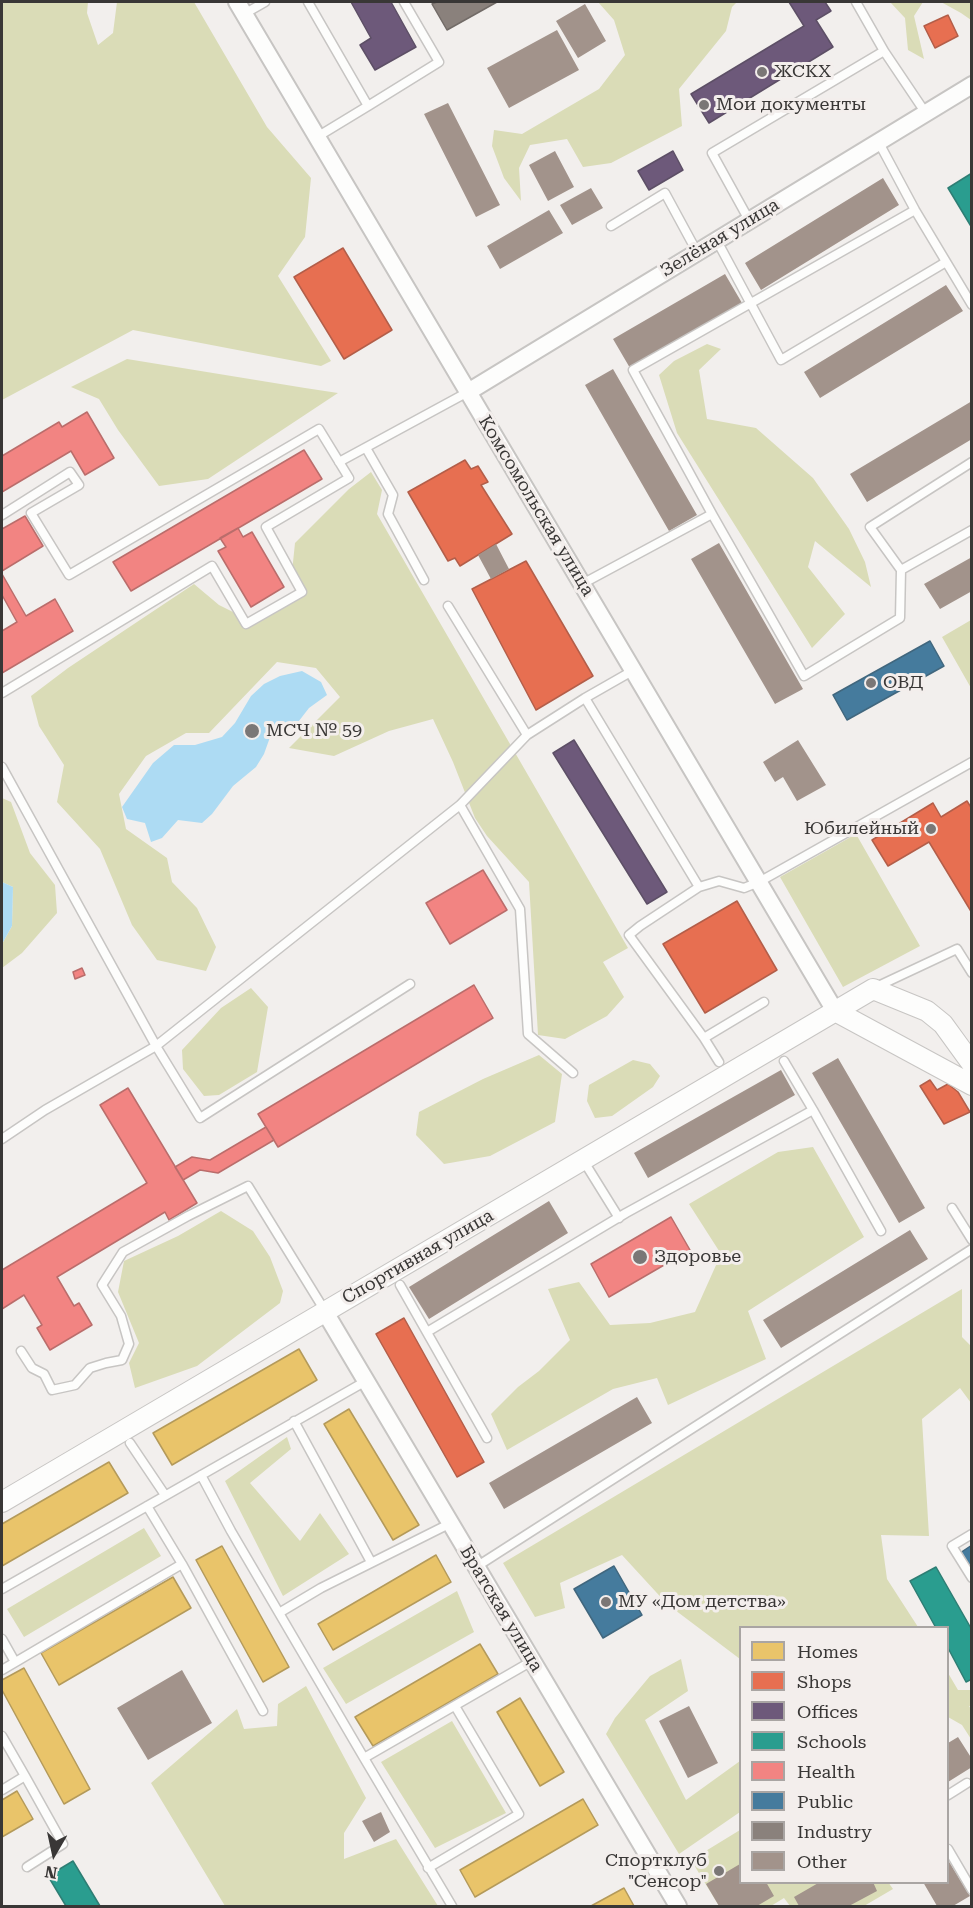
<!DOCTYPE html>
<meta charset="utf-8">
<style>
body{margin:0}
#map{position:relative;width:973px;height:1908px;overflow:hidden;background:#f2efed;font-family:"Roboto Serif",serif}
canvas{display:block}
.frame{position:absolute;inset:0;border:3px solid #393736;pointer-events:none}
.legend{position:absolute;left:739px;top:1626px;width:210px;height:258px;box-sizing:border-box;background:#f3eeec;border:2px solid #a9a5a3;margin:0;padding:8px 10px;list-style:none;font-size:18px;color:#393736}
.legend li{display:flex;align-items:center;gap:12px;height:30px}
.legend b{width:30px;border:2px solid #a9a5a3}
.north{position:absolute;left:24px;top:1824px;width:60px;height:60px;-webkit-text-stroke:4px #f3eeec;paint-order:stroke;rotate:189deg;font-size:16px;font-weight:700;line-height:24px;text-align:center;color:#393736}
.north::after{content:'';display:block;margin:auto;width:21px;height:27px;background:#393736;clip-path:polygon(50% 0,100% 100%,50% 72%,0 100%)}
</style>
<div id="map">
<canvas width="973" height="1908"></canvas>
<div class="frame"></div>
<ul class="legend">
<li><b style="height:16px;background:#e9c46a"></b>Homes</li>
<li><b style="height:16px;background:#e76f51"></b>Shops</li>
<li><b style="height:16px;background:#6d597a"></b>Offices</li>
<li><b style="height:16px;background:#2a9d8f"></b>Schools</li>
<li><b style="height:16px;background:#f28482"></b>Health</li>
<li><b style="height:16px;background:#457b9d"></b>Public</li>
<li><b style="height:16px;background:#8a817c"></b>Industry</li>
<li><b style="height:16px;background:#a2938b"></b>Other</li>
</ul>
<div class="north">N</div>
</div>
<script>
const c = document.querySelector('canvas').getContext('2d');
c.lineJoin = 'round';
function fillPath(path, color) { c.fillStyle = color; c.fill(path, 'evenodd'); }
const shape = rows => new Path2D(rows.map(r => 'M' + r).join(''));
function stroke(path, color, width, dash) { c.strokeStyle = color; c.lineWidth = width; c.lineCap = dash ? 'butt' : 'round'; c.setLineDash(dash || []); c.stroke(path); }
function write(font, color, halo, rows, align = 'center') {
  c.font = font + ' "Roboto Serif",serif'; c.lineWidth = 6; c.setLineDash([]); c.textBaseline = 'middle'; c.strokeStyle = halo; c.fillStyle = color; for (const [text, x, y, turn = 0] of rows) {
    c.save(); c.translate(x, y); c.rotate((+turn || 0) * Math.PI / 180); c.textAlign = isNaN(turn) ? turn : align; if (halo) c.strokeText(text, 0, 0); c.fillText(text, 0, 0); c.restore();
  }
}
fillPath(shape([
 [2,2,88,2,87,13,98,45,113,33,117,2,194,2,267,127,311,178,305,237,278,276,331,361,321,366,133,330,2,400],
 [598,2,737,2,732,7,726,31,679,89,682,126,611,163,583,167,567,139,530,145,519,168,521,201,504,178,492,146,494,130,522,134,599,89,625,55,614,20],
 [890,2,923,2,914,16,924,59,908,50,905,18],
 [941,2,971,2,971,20,961,13],
 [707,344,721,349,699,370,707,419,756,428,813,478,849,529,865,562,871,587,815,541,808,567,845,614,812,648,677,433,659,375,674,361],
 [127,359,305,388,338,393,208,479,159,486,118,430,99,399,71,387],
 [371,472,382,490,377,514,628,948,603,962,624,997,607,1016,565,1039,538,1035,529,882,487,836,475,818,453,762,433,719,389,731,334,756,289,748,340,697,316,668,277,662,209,733,186,733,146,756,119,794,126,829,167,858,172,882,197,908,216,947,206,971,157,960,132,925,100,849,57,802,64,765,39,726,31,696,68,668,194,584,219,605,253,622,295,596,295,582,292,572,295,543,349,489],
 [971,620,971,688,942,637],
 [2,798,11,802,30,853,55,885,57,913,22,953,2,968,2,944,12,926,13,887,2,882],
 [856,834,920,946,843,987,780,877],
 [251,988,268,1007,257,1072,219,1095,204,1096,183,1069,182,1050,221,1008],
 [539,1055,562,1074,555,1122,490,1156,444,1164,416,1135,419,1112,483,1079],
 [633,1060,650,1064,660,1076,653,1087,612,1116,595,1118,587,1101,589,1085],
 [813,1147,864,1237,748,1311,766,1359,668,1405,657,1378,613,1389,507,1450,491,1414,518,1387,539,1371,570,1340,548,1289,579,1282,610,1325,650,1323,695,1312,721,1254,689,1204,778,1152],
 [221,1211,253,1231,270,1257,283,1291,280,1303,197,1366,135,1388,129,1363,139,1343,118,1292,124,1261,178,1236],
 [962,1289,962,1337,971,1346,971,1403,960,1388,922,1419,929,1536,881,1535,887,1579,918,1627,740,1628,740,1659,667,1604,622,1555,560,1583,565,1608,535,1617,503,1563],
 [287,1437,291,1449,250,1483,300,1541,320,1513,349,1554,283,1596,225,1481],
 [144,1528,161,1556,24,1637,7,1609],
 [457,1591,474,1632,346,1704,323,1668],
 [681,1659,688,1691,645,1720,686,1800,740,1761,740,1812,679,1854,606,1734,615,1718,650,1676],
 [948,1673,958,1690,971,1690,971,1706,969,1706,971,1709,971,1739,962,1725,948,1717],
 [306,1686,366,1798,344,1833,344,1859,396,1839,438,1906,225,1906,151,1783,237,1709,244,1729,277,1726,278,1704],
 [452,1721,506,1813,435,1848,381,1762],
 [740,1830,740,1882,888,1882,893,1889,864,1906,790,1906,784,1898,771,1906,719,1906,691,1860]
]), '#dadcb7');
fillPath(shape([
 [302,671,321,682,327,695,309,708,295,726,274,726,264,754,256,767,233,786,212,814,202,823,178,820,162,838,151,842,145,823,127,819,122,807,153,763,174,745,195,745,222,737,235,723,251,696,264,684,280,676],
 [2,882,13,887,12,926,2,944]
]), '#addbf3');
const homes = shape([
 [299,1349,317,1380,172,1465,153,1433,299,1349],
 [349,1409,419,1525,393,1540,324,1424,349,1409],
 [109,1462,128,1493,2,1566,2,1524,109,1462],
 [222,1546,289,1667,263,1682,196,1560,222,1546],
 [436,1555,451,1582,333,1650,318,1624,436,1555],
 [173,1577,191,1608,59,1685,41,1653,173,1577],
 [480,1644,498,1674,373,1746,355,1717,480,1644],
 [24,1668,90,1789,64,1804,2,1690,2,1680,24,1668],
 [520,1698,564,1772,540,1786,497,1712,520,1698],
 [17,1791,33,1819,2,1837,2,1800,17,1791],
 [583,1799,598,1825,475,1897,460,1870,583,1799],
 [624,1888,634,1906,591,1906,624,1888]
]);
fillPath(homes, '#e9c46a');
stroke(homes, '#b49a5a', 1.5);
const shops = shape([
 [948,15,958,36,935,48,924,26,948,15],
 [343,248,392,330,344,359,294,277,343,248],
 [465,460,471,469,478,466,488,482,481,485,512,534,460,566,455,558,448,561,408,492,465,460],
 [526,561,593,676,536,710,472,589,526,561],
 [967,801,972,809,972,913,929,842,888,866,872,840,933,803,941,817,967,801],
 [737,901,777,970,705,1013,663,944,737,901],
 [930,1080,937,1090,948,1084,958,1092,970,1112,944,1124,920,1086,930,1080],
 [404,1318,484,1462,457,1477,376,1334,404,1318]
]);
fillPath(shops, '#e76f51');
stroke(shops, '#b35e49', 1.5);
const offices = shape([
 [351,2,391,2,416,47,375,70,360,45,371,38,351,2],
 [789,2,825,2,831,11,816,20,833,47,709,123,691,94,804,26,789,2],
 [673,151,683,170,649,190,638,171,673,151],
 [574,740,667,892,647,904,553,753,574,740]
]);
fillPath(offices, '#6d597a');
stroke(offices, '#5d4f66', 1.5);
const schools = shape([
 [972,173,972,228,948,188,972,173],
 [936,1567,972,1630,972,1679,966,1682,948,1648,948,1628,936,1628,910,1581,936,1567],
 [73,1861,100,1906,66,1906,48,1876,73,1861]
]);
fillPath(schools, '#2a9d8f');
stroke(schools, '#2e7e74', 1.5);
const health = shape([
 [87,412,114,458,85,475,71,451,2,492,2,456,59,422,62,427,87,412],
 [304,450,322,479,131,591,113,562,304,450],
 [25,516,43,546,2,571,2,529,25,516],
 [238,528,243,537,252,532,284,587,251,607,218,551,226,547,220,538,238,528],
 [2,574,26,616,55,599,73,631,2,673,2,631,17,622,2,595,2,574],
 [483,870,507,910,450,944,426,903,483,870],
 [82,968,85,975,75,979,73,972,82,968],
 [474,985,493,1018,278,1147,258,1114,474,985],
 [128,1088,197,1203,169,1220,165,1212,57,1277,74,1306,79,1303,92,1325,50,1350,37,1328,42,1325,24,1295,2,1309,2,1270,147,1183,100,1105,128,1088],
 [266,1127,274,1140,218,1173,200,1170,183,1180,175,1167,192,1157,210,1160,266,1127],
 [671,1217,690,1250,609,1297,591,1264,671,1217]
]);
fillPath(health, '#f28482');
stroke(health, '#ba6d6b', 1.5);
const public = shape([
 [930,641,944,666,847,720,833,695,930,641],
 [972,1545,972,1572,960,1553,972,1545],
 [614,1566,642,1615,603,1638,574,1589,614,1566]
]);
fillPath(public, '#457b9d');
stroke(public, '#41677e', 1.5);
const industry = shape([
 [437,2,497,2,447,30,432,4,437,2]
]);
fillPath(industry, '#8a817c');
stroke(industry, '#726b67', 1.5);
fillPath(shape([
 [585,4,606,41,578,58,556,21],
 [557,30,579,70,509,108,487,68],
 [448,103,500,205,476,217,424,114],
 [555,151,574,187,548,201,529,165],
 [883,178,899,205,761,290,745,263],
 [591,188,603,208,572,225,560,205],
 [549,210,563,233,500,269,487,246],
 [725,274,742,303,630,368,613,339],
 [946,285,963,311,820,398,804,372],
 [613,369,697,515,669,531,585,385],
 [972,401,972,439,867,502,850,474],
 [719,543,803,689,775,704,691,559],
 [496,544,509,569,491,579,478,555],
 [972,557,972,591,940,609,924,584],
 [798,740,826,785,797,801,783,777,775,782,763,762],
 [838,1058,925,1208,899,1223,812,1073],
 [781,1070,795,1095,648,1178,634,1153],
 [549,1201,568,1233,429,1319,409,1287],
 [910,1230,928,1259,781,1348,763,1320],
 [637,1397,652,1423,504,1509,489,1483],
 [182,1670,212,1723,148,1760,117,1708],
 [689,1706,718,1763,688,1778,659,1721],
 [958,1737,972,1759,972,1767,948,1782,948,1743],
 [381,1812,390,1832,374,1842,362,1821],
 [948,1860,970,1896,953,1906,937,1906,923,1882,948,1882],
 [740,1864,740,1882,766,1882,774,1896,757,1906,719,1906,706,1884],
 [820,1882,873,1882,877,1891,849,1906,799,1906,794,1897]
]), '#a2938b');
const service = shape([
 [308,2,368,106,317,137],
 [856,2,884,51],
 [244,14,265,2],
 [368,106,439,62,404,2],
 [878,141,915,210,972,305],
 [749,220,712,153,884,51,925,112],
 [611,226,665,193,697,252],
 [716,239,781,360,946,262],
 [366,448,393,495,388,514,424,580],
 [339,462,468,392],
 [712,514,633,370,915,210],
 [2,515,70,472,79,485,31,513,69,575,319,429,349,478,266,527,302,592,246,624,212,566,2,693],
 [901,570,870,527,972,462],
 [582,584,712,514,804,676,900,618,901,570,972,530],
 [448,606,527,735,585,698],
 [634,670,585,698,699,887,719,881,744,888,759,882,972,762],
 [2,767,156,1046,200,1118,410,984],
 [460,805,520,909,528,1034,573,1073],
 [699,887,640,926,629,935,704,1038,719,1062],
 [876,987,957,949,972,973],
 [704,1038,764,1002],
 [784,1061,813,1110],
 [2,1139,45,1110,156,1046,460,805,527,735],
 [583,1160,619,1218],
 [952,1208,972,1240],
 [400,1285,487,1438],
 [427,1332,626,1213,813,1110,881,1231],
 [21,1351,32,1368,44,1374,52,1390,75,1385,90,1368,106,1363,122,1360,129,1344,121,1316,102,1285,123,1252,188,1216,248,1186,325,1311],
 [294,1421,371,1562],
 [130,1443,165,1495],
 [201,1475,231,1531,364,1758,532,1661],
 [972,1534,952,1546,972,1578],
 [182,1564,263,1711],
 [476,1567,972,1249],
 [2,1589,366,1381],
 [279,1613,321,1588,451,1523],
 [2,1639,15,1662],
 [2,1670,182,1564,147,1506],
 [2,1736,25,1776,2,1790],
 [364,1758,452,1906],
 [25,1776,63,1844,27,1867],
 [948,1795,967,1783],
 [948,1849,972,1890],
 [428,1868,519,1814,455,1706]
]);
const minor = shape([
 [237,2,835,1011],
 [468,392,972,85],
 [325,1312,678,1906]
]);
const tertiary = shape([
 [835,1011,972,1085],
 [2,1502,873,989,927,1011,943,1024,972,1064]
]);
stroke(service, '#c7c5c3', 11);
stroke(minor, '#c7c5c3', 20);
stroke(tertiary, '#c7c5c3', 22);
stroke(service, '#fdfdfc', 8);
stroke(minor, '#fdfdfc', 16);
stroke(tertiary, '#fdfdfc', 20);
for (const [x, y, r, color] of [
 [762,72,6,"#7a7776"],
 [704,105,6,"#7a7776"],
 [871,683,6,"#7a7776"],
 [252,731,8,"#7a7776"],
 [931,829,6,"#7a7776"],
 [640,1257,8,"#7a7776"],
 [606,1602,6,"#7a7776"],
 [719,1871,6,"#7a7776"]
]) { const dot = new Path2D(); dot.arc(x, y, r, 0, 2 * Math.PI); c.fillStyle = color; c.fill(dot); stroke(dot, '#f3eeec', 2); }
write('18px', '#393736', '#f3eeec', [
 ["ЖСКХ",774,72],
 ["Мои документы",716,105],
 ["ОВД",883,683],
 ["МСЧ № 59",266,731],
 ["Юбилейный",919,829,"right"],
 ["Здоровье",654,1257],
 ["МУ «Дом детства»",618,1602],
 ["Спортклуб",707,1861,"right"],
 ["\"Сенсор\"",707,1882,"right"]
], 'left');
write('18px', '#393736', '#f3eeec', [
 ["Зелёная улица",720,238,-31],
 ["Комсомольская улица",536,506,59],
 ["Спортивная улица",418,1257,-30],
 ["Братская улица",501,1609,59]
]);
</script>
